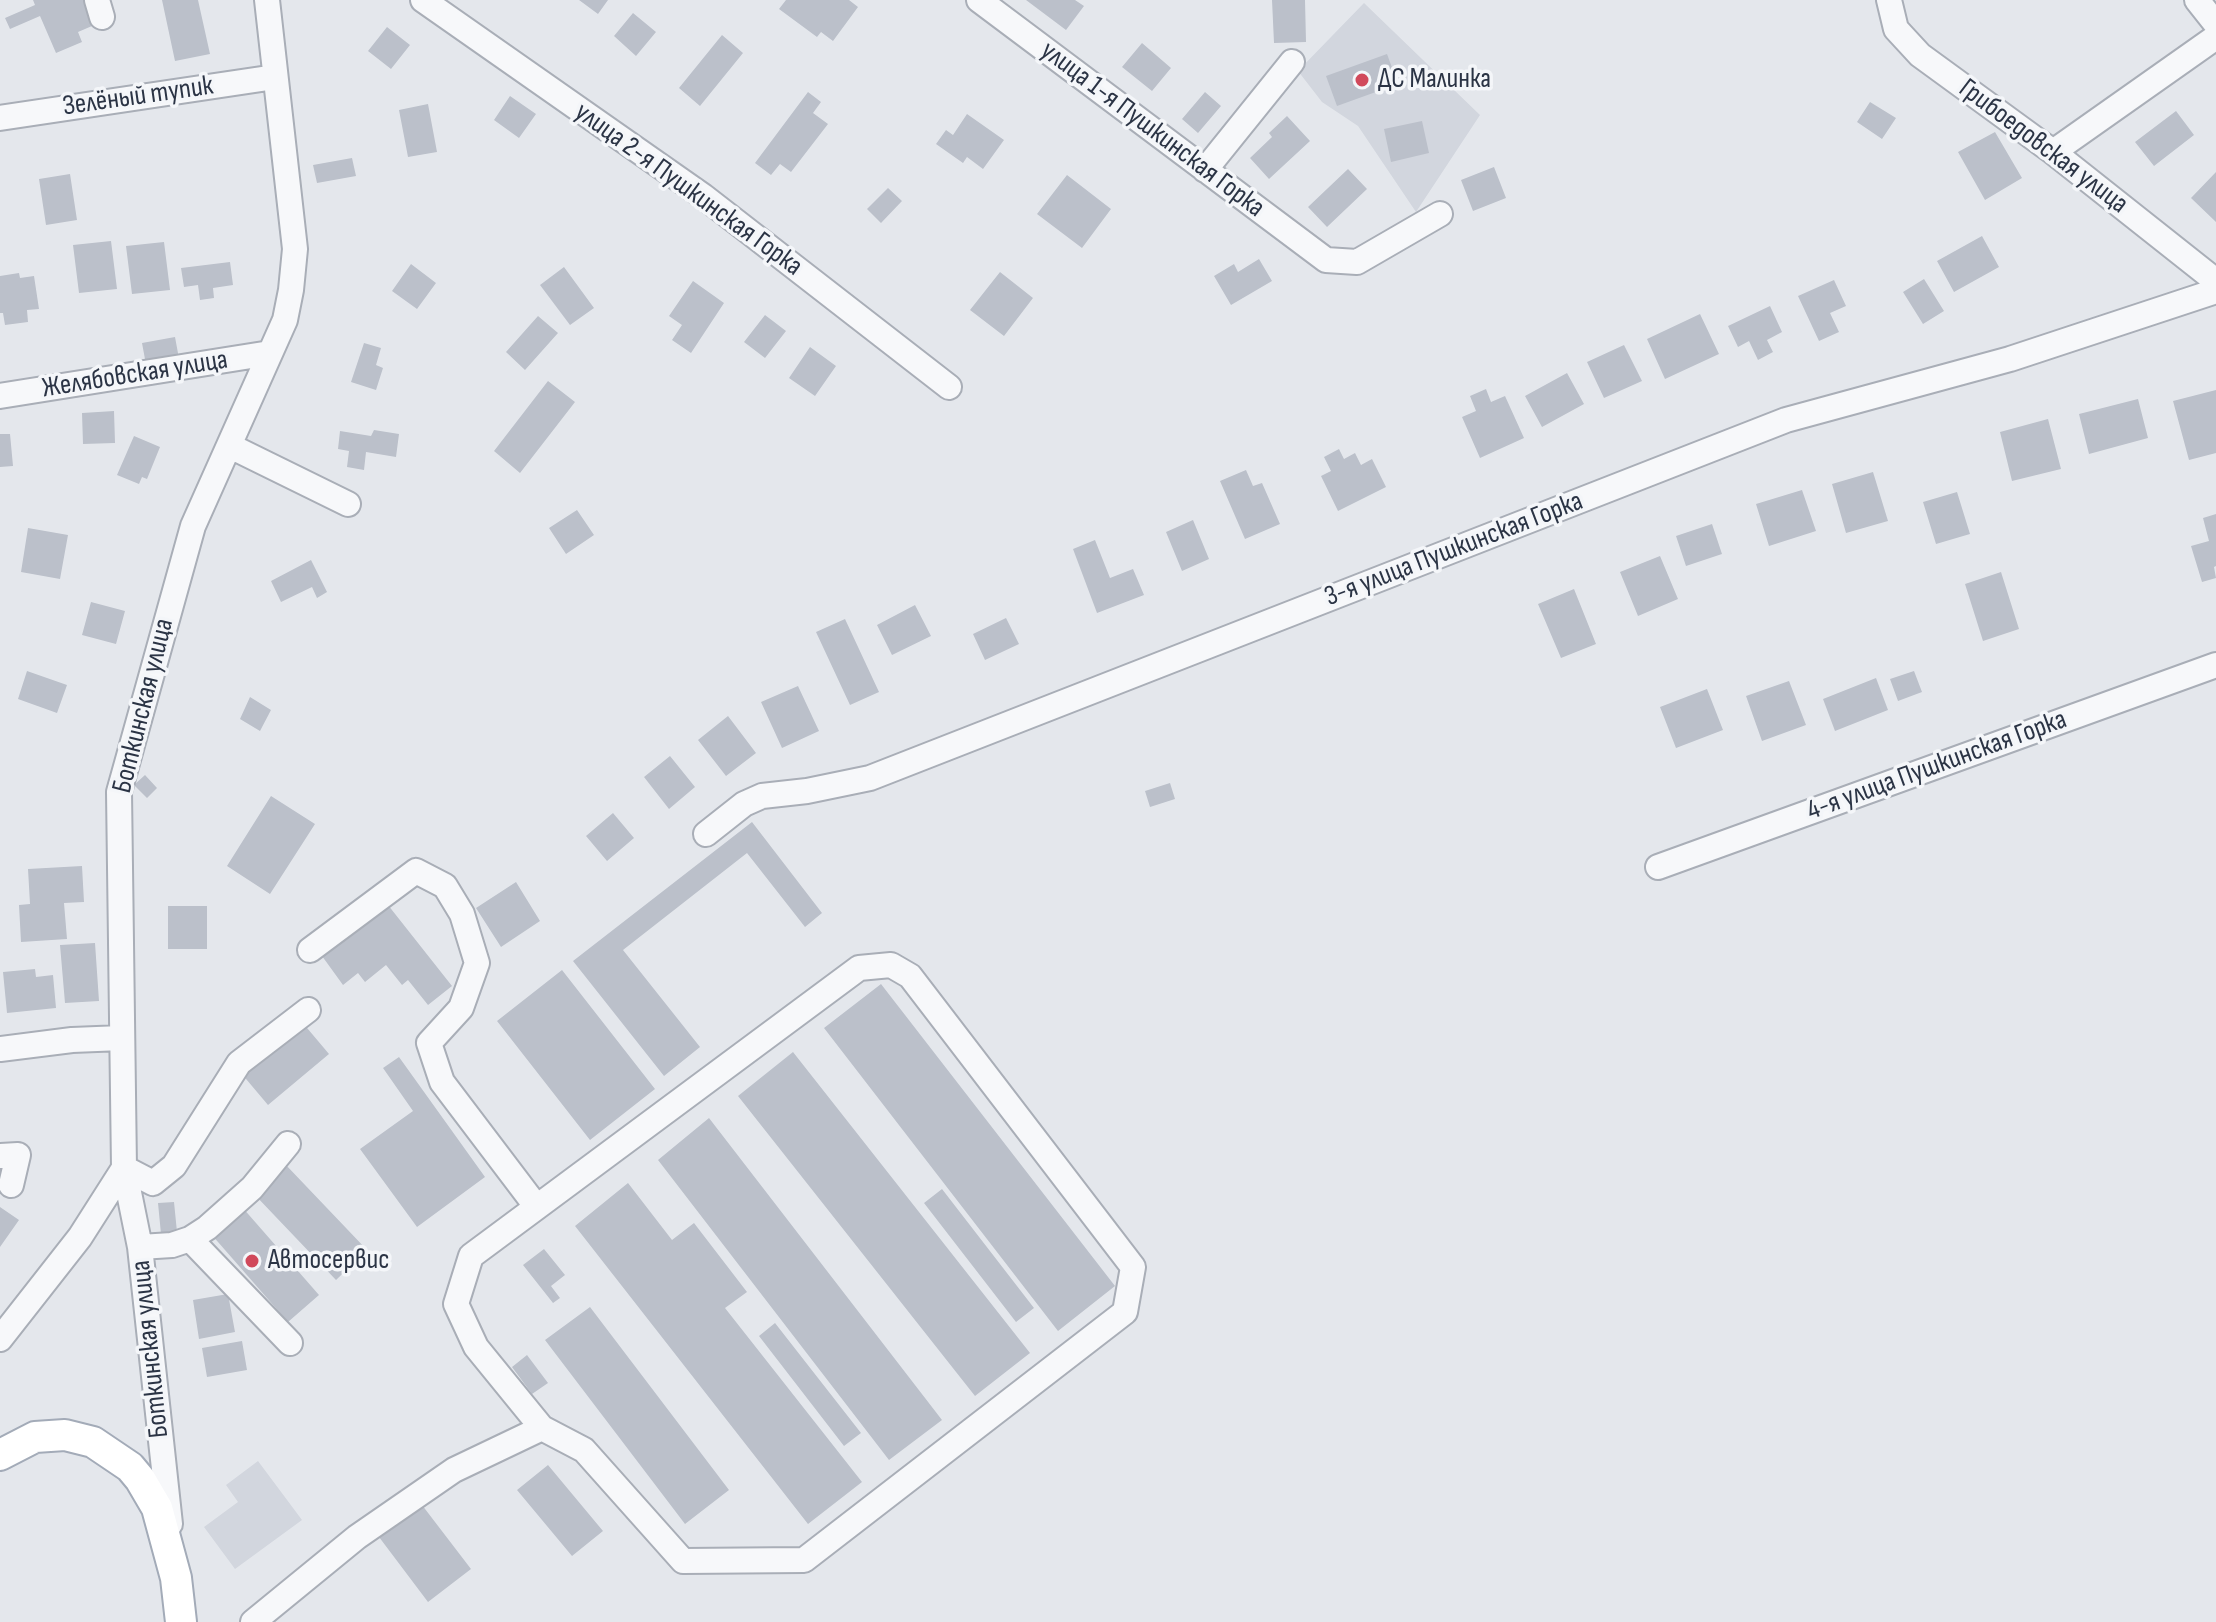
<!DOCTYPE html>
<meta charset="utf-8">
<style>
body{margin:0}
canvas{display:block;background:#e4e7ec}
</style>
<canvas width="2216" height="1622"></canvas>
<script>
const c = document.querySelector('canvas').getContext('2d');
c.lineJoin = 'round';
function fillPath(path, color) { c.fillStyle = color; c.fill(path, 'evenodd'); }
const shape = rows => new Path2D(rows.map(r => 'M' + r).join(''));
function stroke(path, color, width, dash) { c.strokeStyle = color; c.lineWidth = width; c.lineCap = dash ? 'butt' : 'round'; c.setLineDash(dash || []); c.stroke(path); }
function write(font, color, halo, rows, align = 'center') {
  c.font = font + ' "Sofia Sans Condensed",sans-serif'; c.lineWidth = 7; c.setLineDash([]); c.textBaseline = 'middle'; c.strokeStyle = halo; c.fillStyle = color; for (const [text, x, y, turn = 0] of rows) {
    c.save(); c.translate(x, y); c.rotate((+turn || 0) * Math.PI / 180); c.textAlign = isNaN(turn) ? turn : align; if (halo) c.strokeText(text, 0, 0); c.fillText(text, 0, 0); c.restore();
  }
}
fillPath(shape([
 [1364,3,1480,115,1416,212,1358,126,1322,102,1298,71],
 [258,1461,302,1520,235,1569,204,1527,238,1502,226,1485]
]), '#d2d6de');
fillPath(shape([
 [33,0,89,0,99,23,78,32,82,42,56,53,40,16,10,29,5,18,35,5],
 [162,0,198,0,210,54,175,61],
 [579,0,608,0,598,14],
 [786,0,849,0,858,7,833,41,821,32,817,37,779,9],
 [1026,0,1075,0,1084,6,1066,30],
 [1272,0,1305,0,1306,42,1274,43],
 [633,13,656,32,636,56,614,36],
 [387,27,410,45,391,69,368,51],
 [722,35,743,53,700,106,679,88],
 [1142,43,1171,68,1152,91,1122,67],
 [1387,54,1398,84,1337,106,1326,76],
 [808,92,821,102,813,113,828,124,791,172,780,164,771,175,755,163],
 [1205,92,1221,106,1198,133,1182,119],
 [510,96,536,114,519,138,494,120],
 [1870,102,1896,118,1882,139,1857,122],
 [428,104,437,152,408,157,399,110],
 [2176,111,2194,135,2154,166,2135,142],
 [967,114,1004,140,983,169,967,157,963,163,936,144,946,130,953,135],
 [1287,116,1310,141,1269,179,1250,158,1272,137,1269,133],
 [1422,121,1429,153,1391,162,1384,129],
 [1995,132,2022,178,1985,200,1958,152],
 [352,158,356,176,317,183,313,165],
 [1494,167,1506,198,1473,211,1461,180],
 [1348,169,1367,189,1327,227,1308,207],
 [2216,172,2216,222,2191,198],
 [70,174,77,220,46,225,39,179],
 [1067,175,1111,209,1082,248,1037,214],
 [888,188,902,201,881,223,867,209],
 [1982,236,1999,267,1954,292,1937,261],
 [111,241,117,289,79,293,73,245],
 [164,242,170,290,132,294,126,246],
 [1259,259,1272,281,1231,305,1214,276,1234,264,1238,272],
 [230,262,233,285,213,288,214,298,200,300,198,285,184,287,181,268],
 [411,264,436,283,417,309,392,291],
 [564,267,594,308,570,325,540,285],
 [1000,272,1033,298,1004,336,970,310],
 [19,273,20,278,34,276,39,309,27,310,28,322,5,325,3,313,0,313,0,276],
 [1924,279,1944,311,1923,324,1903,292],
 [1834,280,1846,306,1830,313,1839,332,1819,341,1798,296],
 [693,281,724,303,691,353,672,340,682,325,669,316],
 [1770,306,1782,332,1767,340,1773,352,1758,360,1749,341,1738,347,1728,326],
 [1700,314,1719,354,1665,379,1647,339],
 [765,315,786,331,765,358,744,342],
 [538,316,558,333,525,370,506,352],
 [175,337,180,364,147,370,142,343],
 [364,343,381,348,376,365,383,368,376,390,351,382],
 [1624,345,1642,381,1604,398,1587,362],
 [810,347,836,366,815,396,789,378],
 [1567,373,1584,404,1542,427,1525,396],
 [548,381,575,402,520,473,494,451],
 [1486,389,1491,402,1505,396,1524,438,1480,458,1462,417,1476,411,1470,396],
 [2216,390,2216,453,2189,460,2173,401],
 [2138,399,2148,438,2089,454,2079,414],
 [114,411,115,443,83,444,82,413],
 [2048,419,2061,469,2012,481,2000,432],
 [374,430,399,434,396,457,366,452,364,470,347,467,349,451,338,449,340,431,371,436],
 [0,434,10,434,13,466,0,467],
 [134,436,160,447,147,479,142,477,139,484,117,475],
 [1339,449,1344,459,1355,453,1361,465,1372,459,1386,487,1338,511,1321,476,1331,471,1324,457],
 [1246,470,1253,486,1262,483,1280,524,1245,539,1220,481],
 [1873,472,1888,521,1846,533,1832,484],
 [1802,490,1816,531,1769,546,1756,504],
 [1957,492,1970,534,1936,544,1923,502],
 [577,510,594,535,566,554,549,528],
 [2216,514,2216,566,2214,567,2216,578,2202,582,2191,546,2209,541,2203,518],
 [1193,520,1209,559,1182,571,1166,532],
 [1712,524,1722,554,1686,566,1676,536],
 [28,528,68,535,60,579,21,572],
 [1095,540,1110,578,1133,569,1144,595,1097,613,1073,549],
 [1660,556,1678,599,1638,616,1620,572],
 [311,560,327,592,317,598,312,587,281,602,271,581],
 [2001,572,2019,629,1983,641,1965,584],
 [1574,589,1596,644,1561,658,1538,604],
 [91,602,125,611,116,644,82,635],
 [915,605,931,636,892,655,877,625],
 [1006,618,1019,644,985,660,973,634],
 [845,619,879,692,850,705,816,632],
 [27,671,67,685,57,713,18,699],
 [1914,671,1922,692,1898,701,1890,679],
 [1876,678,1888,710,1835,731,1823,699],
 [1789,681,1806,725,1762,741,1746,696],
 [798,686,819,731,782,748,761,702],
 [1707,689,1723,730,1676,748,1660,707],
 [250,697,271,710,260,731,240,719],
 [728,716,756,753,726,776,698,740],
 [670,756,695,787,669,809,644,777],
 [145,775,157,788,147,798,134,785],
 [1170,783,1175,799,1150,807,1145,791],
 [271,796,315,824,270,894,227,866],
 [613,813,634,838,607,861,586,836],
 [752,822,822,913,805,927,747,853,623,950,700,1047,664,1076,573,961],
 [82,866,84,902,64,903,67,939,21,942,19,905,30,904,28,869],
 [516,882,540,921,501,947,476,908],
 [388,905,452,986,428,1005,408,980,402,985,386,965,365,982,358,973,343,985,322,956],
 [168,906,207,906,207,949,168,949],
 [95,943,99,1001,65,1003,60,945],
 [35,969,36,977,53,975,56,1008,7,1013,3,972],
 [562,970,655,1089,590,1140,497,1021],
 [881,984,1115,1286,1058,1331,824,1028],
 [302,1022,329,1054,268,1105,241,1073],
 [793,1052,1030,1353,975,1396,738,1096],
 [399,1057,485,1177,417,1227,360,1149,413,1111,383,1068],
 [709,1118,942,1420,889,1460,658,1160],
 [285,1164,367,1250,336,1280,254,1194],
 [628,1183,672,1240,694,1223,747,1292,725,1308,862,1482,808,1524,575,1226],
 [942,1189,1034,1308,1016,1322,924,1203],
 [174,1202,177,1232,161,1234,158,1203],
 [0,1207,19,1220,0,1247],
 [242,1207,319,1295,288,1322,211,1234],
 [544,1249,565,1275,551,1286,560,1298,553,1303,523,1265],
 [228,1294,235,1332,199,1339,193,1300],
 [590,1307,729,1490,685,1524,545,1340],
 [775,1323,861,1433,844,1446,759,1336],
 [242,1341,247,1370,207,1377,202,1348],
 [527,1355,548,1383,532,1394,512,1367],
 [548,1465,603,1531,572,1556,517,1490],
 [422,1505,471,1569,428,1602,379,1537]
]), '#bbc0ca');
const minor = shape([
 [97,0,102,17],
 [423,0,703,196,949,387],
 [979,0,1326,260,1357,262,1440,214],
 [1889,0,1896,29,1920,55,2053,152,2216,281],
 [2197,0,2216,24],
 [0,118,275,77],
 [2053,152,2216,37],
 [1205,170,1292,62],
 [0,396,270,353],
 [230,446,348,504],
 [706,834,744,804,762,796,807,791,870,778,1786,420,2010,359,2216,291],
 [1658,867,2216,665],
 [310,950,416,871,445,886,462,914,477,963,461,1008,429,1043,442,1082,536,1206],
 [0,1049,72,1040,122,1038],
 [0,1156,18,1155,11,1185],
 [124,1168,153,1183,174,1166,239,1063,308,1010],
 [190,1239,290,1343],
 [140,1247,172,1245,190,1239,207,1228,252,1188,288,1144],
 [0,1339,80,1237,124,1168],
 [170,1524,140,1247,124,1168,119,792,193,526,285,320,291,290,295,249,267,0],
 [253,1622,357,1537,454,1470,542,1428,476,1347,456,1304,471,1256,859,968,891,965,910,976,1133,1267,1125,1312,804,1560,683,1561,584,1450,542,1428]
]);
const major = shape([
 [0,1455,35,1437,65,1435,93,1442,130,1467,140,1479,157,1508,176,1578,181,1622]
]);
stroke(minor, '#a9aeb7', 28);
stroke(major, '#a3abb8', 34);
stroke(minor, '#f7f8fa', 24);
stroke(major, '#fff', 30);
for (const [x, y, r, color] of [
 [1362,80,8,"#d1495b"],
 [252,1261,8,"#d1495b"]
]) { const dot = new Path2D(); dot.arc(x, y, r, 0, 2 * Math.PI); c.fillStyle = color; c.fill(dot); stroke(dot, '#f4f6f9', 3); }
write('28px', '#2b3445', '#f4f6f9', [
 ["ДС Малинка",1378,80],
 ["Автосервис",268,1261]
], 'left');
write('28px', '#2b3445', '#f4f6f9', [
 ["Зелёный тупик",138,97,-8],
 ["улица 1-я Пушкинская Горка",1152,130,37],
 ["Грибоедовская улица",2043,147,37],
 ["улица 2-я Пушкинская Горка",688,190,36],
 ["Желябовская улица",135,375,-9],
 ["3-я улица Пушкинская Горка",1454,550,-21],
 ["Боткинская улица",144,706,-76],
 ["4-я улица Пушкинская Горка",1937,766,-20],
 ["Боткинская улица",151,1349,-96]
]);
</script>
